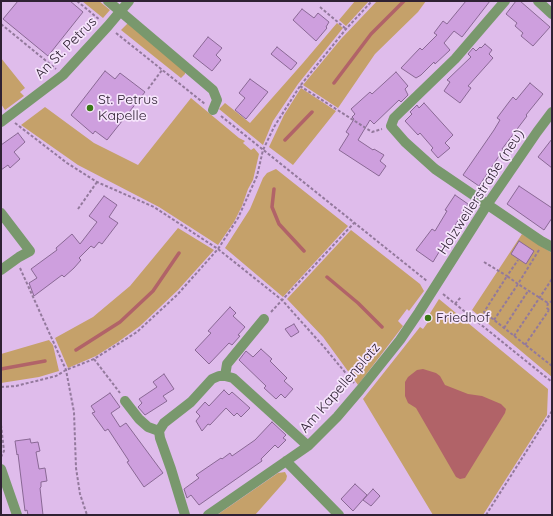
<!DOCTYPE html>
<meta charset="utf-8">
<style>
body{margin:0}
#map{position:relative;width:553px;height:516px;overflow:hidden;background:#dfbceb;font-family:Quicksand,sans-serif}
canvas{display:block}
.frame{position:absolute;inset:0;border:2px solid #2f2133;pointer-events:none}
</style>
<div id="map">
<canvas width="553" height="516"></canvas>
<div class="frame"></div>
</div>
<script>
const c = document.querySelector('canvas').getContext('2d');
c.lineJoin = 'round';
function fillPath(path, color) { c.fillStyle = color; c.fill(path, 'evenodd'); }
const shape = rows => new Path2D(rows.map(r => 'M' + r).join(''));
function stroke(path, color, width, dash) { c.strokeStyle = color; c.lineWidth = width; c.lineCap = dash ? 'butt' : 'round'; c.setLineDash(dash || []); c.stroke(path); }
function write(font, color, halo, rows, align = 'center') {
  c.font = font + ' Quicksand,sans-serif'; c.lineWidth = 3.5; c.setLineDash([]); c.textBaseline = 'middle'; c.strokeStyle = halo; c.fillStyle = color; for (const [text, x, y, turn = 0] of rows) {
    c.save(); c.translate(x, y); c.rotate((+turn || 0) * Math.PI / 180); c.textAlign = isNaN(turn) ? turn : align; if (halo) c.strokeText(text, 0, 0); c.fillText(text, 0, 0); c.restore();
  }
}
fillPath(shape([
 [82,1,99,1,110,10,103,18],
 [355,1,369,1,346,26,339,20],
 [377,1,426,1,418,12,375,54,338,108,303,85,341,39],
 [128,23,185,70,185,74,181,78,121,30],
 [337,23,343,28,298,84,273,121,263,145,219,109,225,103,250,123,303,63],
 [1,58,25,88,20,92,24,96,5,110,1,104],
 [301,88,336,111,293,165,269,147,284,115],
 [191,98,239,138,245,141,243,143,251,150,254,148,259,154,253,180,248,189,242,206,234,222,218,245,159,207,78,165,21,125,45,107,94,143,138,165],
 [276,169,348,226,283,297,225,248,250,209,263,178,267,173],
 [178,228,214,250,178,290,140,326,118,342,96,356,68,368,55,338,93,317,130,286],
 [351,230,420,284,424,291,409,311,407,309,398,321,403,326,358,385,323,337,287,299],
 [522,234,552,253,552,377,472,310],
 [439,299,548,389,547,415,483,515,433,515,363,399,420,327,423,329,431,318,429,315],
 [49,340,53,345,59,371,39,377,1,383,1,354],
 [285,472,287,476,286,480,255,515,217,515,278,473]
]), '#c5a16a');
fillPath(shape([
 [423,369,436,373,440,376,445,385,468,394,482,396,501,404,506,409,505,413,465,478,460,479,456,477,416,408,408,403,405,396,405,382,408,377,417,370]
]), '#b16368');
stroke(shape([
 [334,83,371,34,404,1],
 [285,140,312,112],
 [274,189,272,207,279,224,304,251],
 [327,277,358,303,382,327],
 [76,350,120,322,153,291,179,253],
 [1,369,45,361]
]), '#b16368', 3.5);
const building = shape([
 [18,1,70,1,83,12,48,56,3,19,18,1],
 [466,1,490,1,462,37,454,31,444,43,450,50,435,64,434,62,421,75,416,78,401,68,420,48,422,50,437,35,434,33,443,21,447,24,466,1],
 [516,1,520,1,550,27,533,46,521,36,523,33,515,26,517,23,506,14,516,1],
 [302,9,314,18,318,13,329,22,326,27,327,28,316,41,293,20,302,9],
 [208,37,222,48,216,55,221,60,212,71,193,56,208,37],
 [485,44,492,50,489,54,493,58,468,86,471,88,460,103,444,91,450,82,447,80,471,57,468,54,473,48,476,51,480,47,481,48,485,44],
 [277,47,297,63,291,70,271,54,277,47],
 [105,71,115,79,120,73,145,92,107,140,95,131,93,134,71,115,105,71],
 [396,72,408,86,405,89,408,95,401,102,399,100,374,124,370,120,358,140,373,150,374,149,384,155,380,161,386,166,379,176,339,150,349,134,346,132,354,119,352,117,355,114,351,109,370,92,372,94,396,72],
 [250,79,268,92,246,119,235,110,245,98,239,93,250,79],
 [530,83,543,94,526,115,527,116,502,149,503,150,479,186,463,175,494,130,500,120,497,118,509,102,513,97,516,100,530,83],
 [424,103,453,135,445,143,450,148,438,158,431,150,433,148,420,133,418,135,405,121,412,114,410,112,417,105,419,108,424,103],
 [18,133,25,142,14,152,20,159,10,168,8,165,1,170,1,145,18,133],
 [552,139,552,168,538,157,552,139],
 [519,186,552,208,552,218,544,230,507,204,519,186],
 [455,195,468,204,433,262,416,250,432,229,435,231,447,211,445,210,455,195],
 [104,196,117,205,109,217,118,223,102,244,99,242,94,248,91,246,79,258,81,260,74,268,64,277,62,275,34,296,29,283,37,278,31,269,57,250,56,248,72,234,80,244,97,222,89,216,104,196],
 [519,241,534,251,526,264,511,254,519,241],
 [230,307,236,313,233,316,245,327,238,335,240,336,232,345,229,343,209,364,195,350,211,333,208,331,230,307],
 [294,324,299,332,291,337,285,329,294,324],
 [261,349,272,359,270,361,287,378,284,381,293,389,285,398,281,394,276,399,264,388,266,386,239,360,246,351,253,357,261,349],
 [164,374,174,389,163,396,167,401,145,415,138,407,142,403,139,399,157,387,153,382,164,374],
 [224,390,229,395,232,392,250,408,241,417,237,413,234,416,226,408,210,425,208,424,202,431,196,421,200,416,196,412,205,402,209,406,224,390],
 [110,393,120,407,111,413,120,427,126,423,163,473,144,487,127,462,129,461,108,429,105,431,92,413,95,412,91,406,110,393],
 [272,422,286,435,283,438,286,440,278,448,275,445,261,459,262,461,199,505,191,495,187,498,184,489,199,478,196,475,221,458,222,459,230,453,232,456,255,440,272,422],
 [30,439,31,443,38,442,40,451,36,452,39,469,45,468,47,481,41,482,41,487,40,488,43,515,28,515,27,510,25,511,18,454,17,455,15,441,30,439],
 [355,484,367,495,353,511,341,499,355,484],
 [373,489,380,496,371,506,363,500,373,489]
]);
fillPath(building, '#ce9fde');
stroke(building, '#896894', 1);
stroke(shape([
 [77,1,100,20],
 [320,7,346,29],
 [1,24,56,69],
 [116,33,205,104],
 [300,86,372,132,382,129],
 [148,89,162,70],
 [221,116,427,281],
 [15,123,67,163,97,182,154,207,218,249,282,300,324,347,354,383],
 [78,209,97,182],
 [539,250,518,284,507,276,484,312,552,366],
 [484,262,507,276,518,260],
 [20,268,66,370,74,412,76,468,80,494,87,515],
 [443,294,552,382],
 [455,304,461,297],
 [549,310,547,308,548,303,552,301],
 [271,312,354,223],
 [494,320,518,284,548,303],
 [504,328,528,291],
 [514,336,552,279],
 [525,345,549,310],
 [94,359,120,393],
 [1,387,16,386,56,376,66,370,94,359,137,332,177,295,218,249,238,218,257,176,263,150,274,127,300,86,346,29,372,1],
 [1,425,4,451,1,457],
 [486,515,552,411]
]), '#93799c', 2, [3, 2]);
stroke(shape([
 [108,1,213,90,217,100,213,110],
 [505,1,455,59,394,118,391,126,405,142,435,169,541,241,552,247],
 [538,1,552,14],
 [1,122,63,75,108,26,129,1],
 [1,213,30,251,19,257,1,270],
 [225,376,227,364,264,319],
 [125,401,139,419,148,427,159,431],
 [286,461,339,515],
 [1,469,17,515],
 [185,515,171,469,160,438,159,431,164,423,191,402,212,379,219,376,225,376,233,378,308,446],
 [208,515,308,446,337,417,360,390,400,340,419,312,487,205,537,132,552,112]
]), '#79986d', 10);
for (const [x, y, r, color] of [
 [90,108,4,"#397815"],
 [428,318,4,"#397815"]
]) { const dot = new Path2D(); dot.arc(x, y, r, 0, 2 * Math.PI); c.fillStyle = color; c.fill(dot); stroke(dot, '#f6e4fc', 1.5); }
write('14px', '#2f2133', '#f6e4fc', [
 ["An St. Petrus",66,48,-45],
 ["Holzweilerstraße (neu)",481,192,-57],
 ["Am Kapellenplatz",340,388,-49]
]);
write('14px', '#2f2133', '#f6e4fc', [
 ["St. Petrus",98,100],
 ["Kapelle",98,116],
 ["Friedhof",436,318]
], 'left');
</script>
